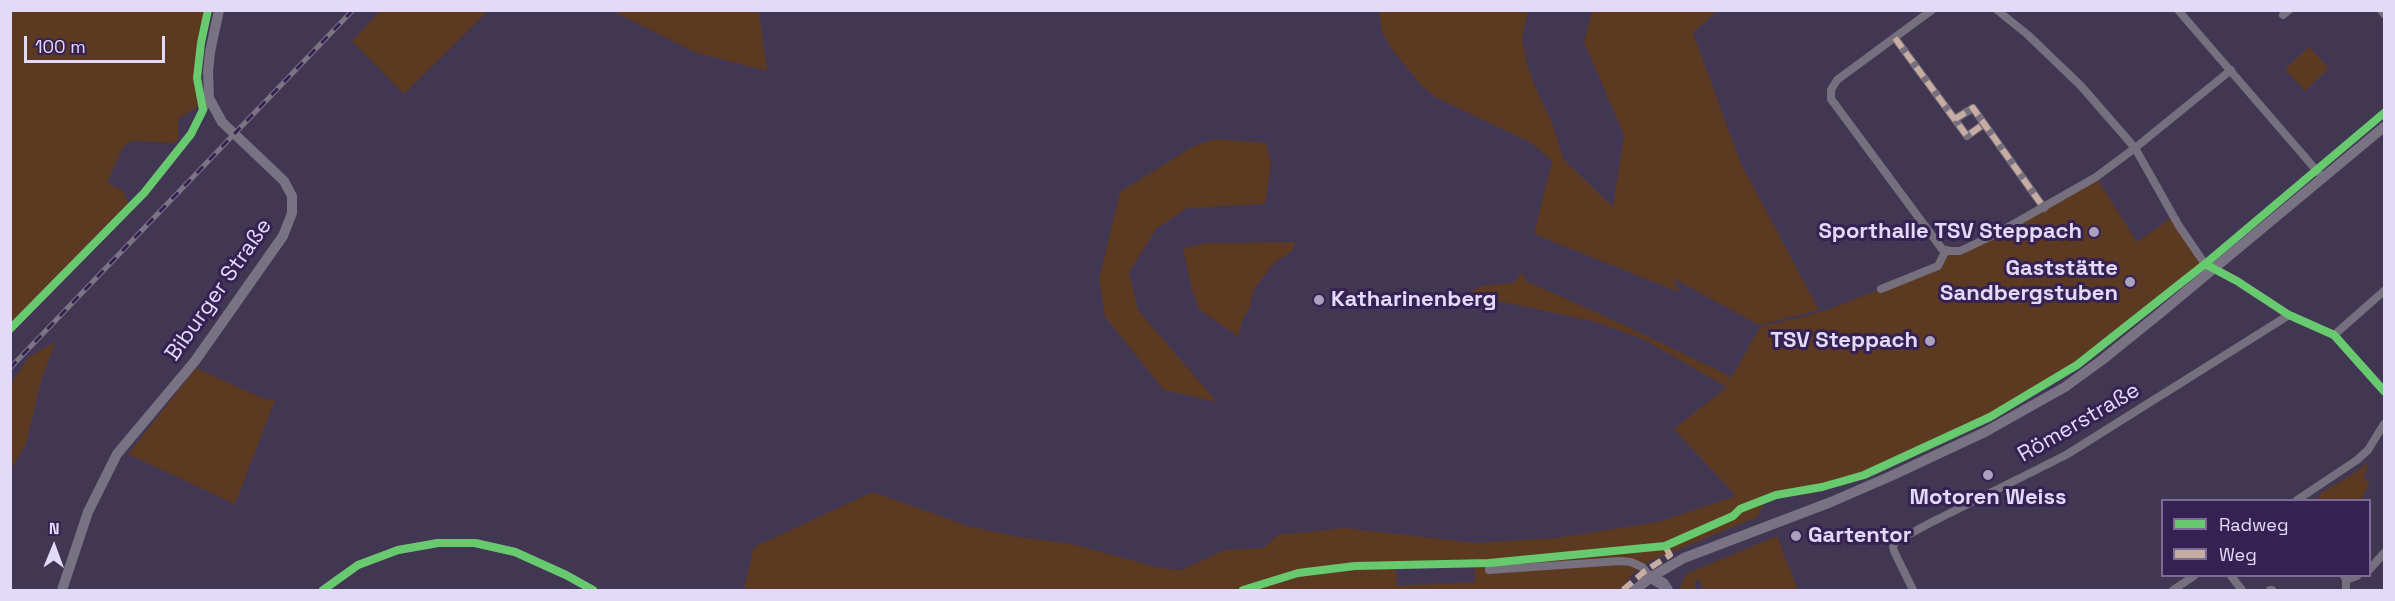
<!DOCTYPE html>
<meta charset="utf-8">
<style>
body{margin:0}
#map{position:relative;width:2395px;height:601px;overflow:hidden;background:#423753;font-family:"Space Grotesk",sans-serif}
canvas{display:block}
.frame{position:absolute;inset:0;border:12px solid #e3d9f8;pointer-events:none}
.legend{position:absolute;left:2161px;top:499px;width:210px;height:78px;box-sizing:border-box;background:#352253;border:2px solid #7b6b95;margin:0;padding:8px 10px;list-style:none;font-size:18px;color:#e3d9f8}
.legend li{display:flex;align-items:center;gap:12px;height:30px}
.legend b{width:30px;border:2px solid #7b6b95}
.north{position:absolute;left:24px;top:517px;width:60px;height:60px;-webkit-text-stroke:4px #352253;paint-order:stroke;rotate:1deg;font-size:16px;font-weight:700;line-height:24px;text-align:center;color:#e3d9f8}
.north::after{content:'';display:block;margin:auto;width:21px;height:27px;background:#e3d9f8;clip-path:polygon(50% 0,100% 100%,50% 72%,0 100%)}
.scale{position:absolute;left:24px;top:36px;width:141px;height:27px;box-sizing:border-box;border:3px solid #e3d9f8;border-top:0;padding-left:8px;font-size:18px;line-height:21px;white-space:nowrap;color:#e3d9f8;-webkit-text-stroke:4px #352253;paint-order:stroke}
</style>
<div id="map">
<canvas width="2395" height="601"></canvas>
<div class="frame"></div>
<ul class="legend">
<li><b style="height:8px;background:#67ca6e"></b>Radweg</li>
<li><b style="height:8px;background:#c7aca2"></b>Weg</li>
</ul>
<div class="north">N</div>
<div class="scale">100 m</div>
</div>
<script>
const c = document.querySelector('canvas').getContext('2d');
c.lineJoin = 'round';
function fillPath(path, color) { c.fillStyle = color; c.fill(path, 'evenodd'); }
const shape = rows => new Path2D(rows.map(r => 'M' + r).join(''));
function stroke(path, color, width, dash) { c.strokeStyle = color; c.lineWidth = width; c.lineCap = dash ? 'butt' : 'round'; c.setLineDash(dash || []); c.stroke(path); }
function write(font, color, halo, rows, align = 'center') {
  c.font = font + ' "Space Grotesk",sans-serif'; c.lineWidth = 6; c.setLineDash([]); c.textBaseline = 'middle'; c.strokeStyle = halo; c.fillStyle = color; for (const [text, x, y, turn = 0] of rows) {
    c.save(); c.translate(x, y); c.rotate((+turn || 0) * Math.PI / 180); c.textAlign = isNaN(turn) ? turn : align; if (halo) c.strokeText(text, 0, 0); c.fillText(text, 0, 0); c.restore();
  }
}
fillPath(shape([
 [11,11,206,11,196,64,195,87,199,106,178,119,178,140,175,143,131,141,123,147,107,182,123,191,129,204,11,325],
 [380,11,380,10,488,11,404,94,352,41],
 [613,11,759,11,767,71,697,53],
 [1379,11,1528,11,1522,39,1527,63,1533,82,1552,123,1564,160,1613,207,1624,135,1584,42,1592,11,1717,11,1693,33,1741,164,1819,310,1759,325,1673,278,1679,292,1534,234,1552,161,1530,142,1437,98,1422,86,1391,48,1382,32],
 [2309,47,2329,68,2305,91,2285,69],
 [1214,139,1266,143,1271,165,1265,204,1187,208,1157,228,1129,272,1138,310,1217,402,1164,390,1105,317,1099,279,1120,192,1192,147],
 [2096,177,2137,242,2174,216,2205,264,2077,365,1990,417,1864,475,1822,487,1820,486,1819,491,1809,494,1777,497,1765,502,1757,517,1648,562,1634,573,1619,590,751,590,744,587,754,547,873,492,968,526,1018,537,1072,544,1160,568,1182,570,1224,550,1263,548,1278,535,1345,528,1476,543,1556,538,1658,522,1736,496,1674,429,1727,387,1645,340,1596,322,1466,294,1482,286,1513,283,1522,273,1526,281,1609,318,1730,376,1729,382,1759,329,1764,325,1795,319,1827,310,1938,266,1942,258,1977,243],
 [1474,564,1475,582,1397,586,1396,567],
 [1295,242,1292,251,1273,264,1257,285,1252,294,1250,307,1242,320,1239,337,1199,309,1191,286,1183,248,1207,243],
 [55,342,41,381,26,444,11,470,11,383,29,357],
 [196,368,262,398,275,400,235,504,128,454],
 [2368,462,2364,480,2370,482,2361,500,2317,500,2321,493,2356,472],
 [1777,536,1798,590,1704,590,1698,579,1695,581,1695,590,1679,590,1686,574]
]), '#5c3a21');
stroke(shape([
 [1932,10,1837,80,1831,90,1831,99,1942,249,1950,251,1960,251,1996,234,2096,177,2135,148,2231,70],
 [1997,10,2028,35,2081,86,2135,148,2179,226,2205,264,2237,281,2289,315,2334,335,2384,391],
 [2178,10,2323,178],
 [2381,10,2384,14],
 [2283,15,2289,10],
 [1895,38,1967,136,1984,124],
 [1955,119,1973,108,2044,208],
 [1881,289,1938,266,1946,250],
 [10,329,144,193,191,134,209,98],
 [2334,335,2384,291],
 [2297,500,2357,460,2368,450,2384,424],
 [1489,563,1489,570,1620,561,1631,562,1642,567,1651,577],
 [2370,569,2384,553],
 [2231,576,2242,590],
 [2344,576,2346,580,2346,590],
 [2346,580,2357,576],
 [323,590,358,565,398,550,438,543,475,543,515,552,566,575,593,590],
 [1913,590,1894,551,1893,546,1895,542,1930,523,2066,455,2289,315],
 [2173,590,2194,576],
 [2270,590,2272,590]
]), '#756f7e', 8);
stroke(shape([
 [62,590,88,512,117,454,195,361,283,236,292,213,292,196,284,181,222,122,209,98,208,72,210,52,219,10],
 [1635,590,1651,577,1684,558,1831,502,1891,476,1985,432,2065,387,2102,360,2159,314,2384,127]
]), '#787283', 10);
stroke(shape([
 [1651,577,1663,584,1667,590]
]), '#787083', 12);
const rail = shape([
 [10,368,353,10]
]);
stroke(rail, '#7a7484', 5);
stroke(rail, '#352253', 3, [9]);
stroke(shape([
 [1895,38,1967,136,1984,124],
 [1955,119,1973,108,2044,208],
 [1623,590,1645,571,1670,555,1665,546]
]), '#c7aca2', 6, [12, 6]);
stroke(shape([
 [2205,264,2237,281,2289,315,2334,335,2384,391],
 [10,329,144,193,191,134,203,110,197,78,201,43,208,10],
 [323,590,358,565,398,550,438,543,475,543,515,552,566,575,593,590],
 [1243,590,1298,573,1355,566,1489,563,1665,546,1733,516,1740,509,1776,495,1822,487,1864,475,1990,417,2077,365,2205,264,2384,113]
]), '#67ca6e', 8);
for (const [x, y, r, color] of [
 [2094,232,6,"#aba0be"],
 [2130,282,6,"#aba0be"],
 [1319,300,6,"#aba0be"],
 [1930,341,6,"#aba0be"],
 [1988,475,6,"#aba0be"],
 [1796,536,6,"#aba0be"]
]) { const dot = new Path2D(); dot.arc(x, y, r, 0, 2 * Math.PI); c.fillStyle = color; c.fill(dot); stroke(dot, '#352253', 2); }
write('bold 22px', '#e3d9f8', '#352253', [
 ["Sporthalle TSV Steppach",2082,232],
 ["Gaststätte",2118,269],
 ["Sandbergstuben",2118,294],
 ["Katharinenberg",1331,300,"left"],
 ["TSV Steppach",1918,341],
 ["Motoren Weiss",1988,498,"center"],
 ["Gartentor",1808,536,"left"]
], 'right');
write('22px', '#e3d9f8', '#352253', [
 ["Biburger Straße",219,290,-55],
 ["Römerstraße",2079,423,-30]
]);
</script>
